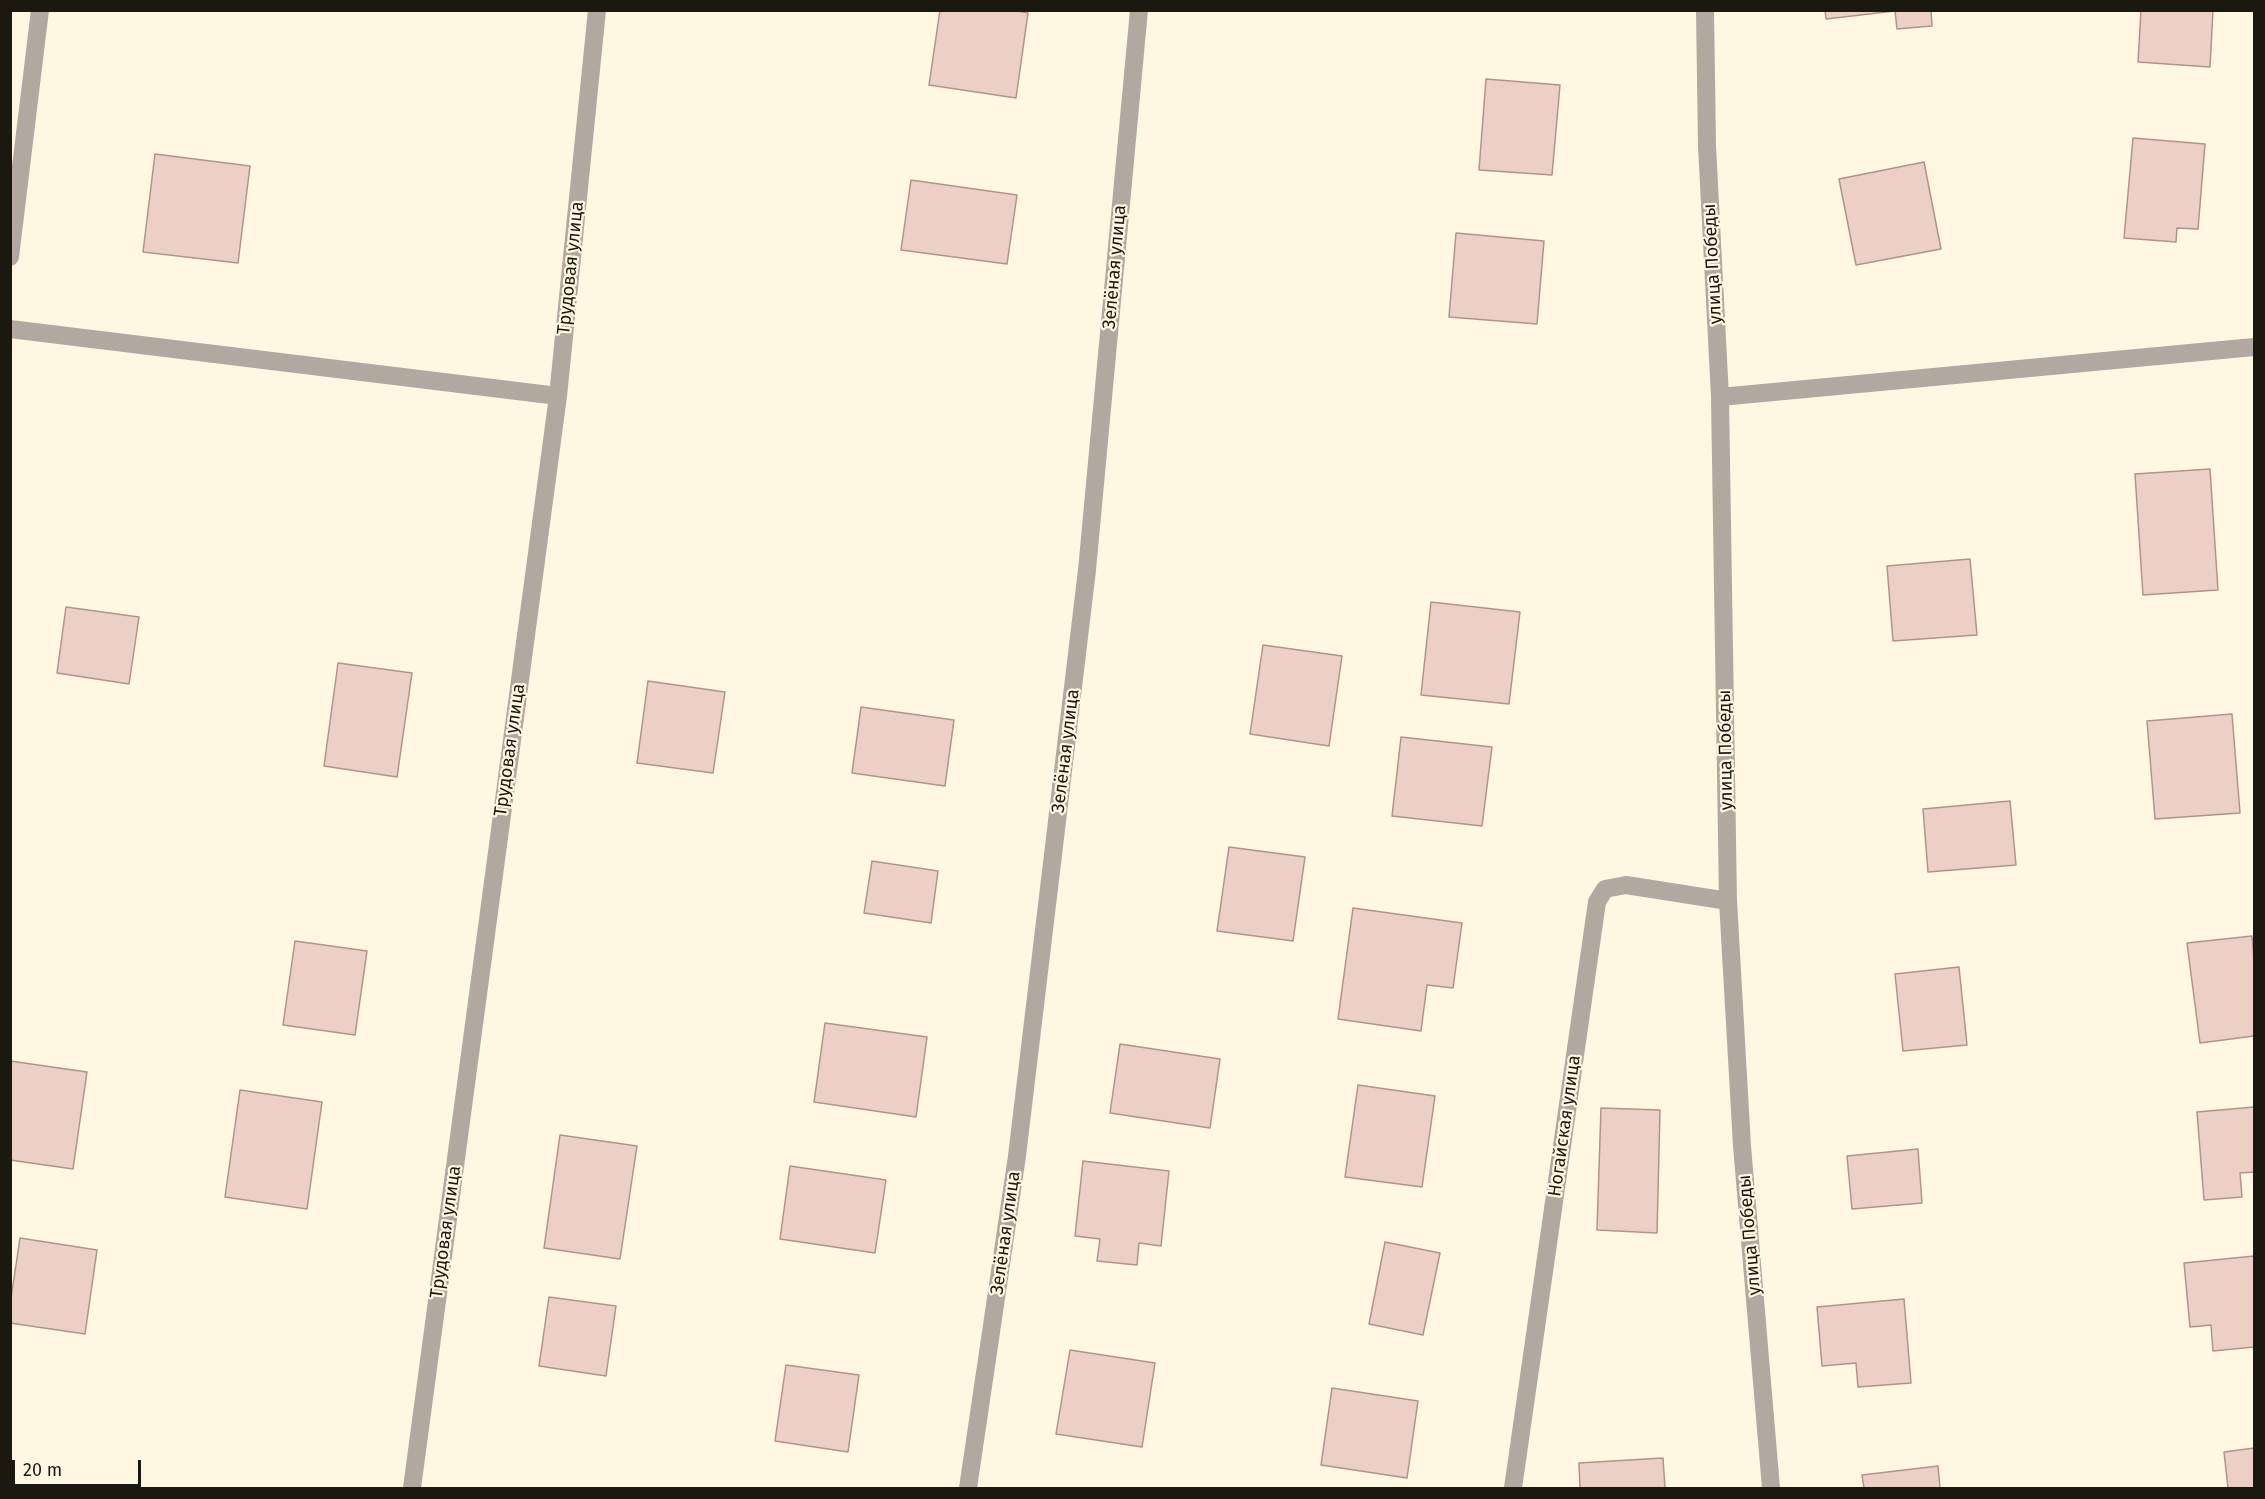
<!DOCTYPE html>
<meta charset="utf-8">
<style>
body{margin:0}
#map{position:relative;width:2265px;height:1499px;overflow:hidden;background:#fff7e2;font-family:"Fira Sans",sans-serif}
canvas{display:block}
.frame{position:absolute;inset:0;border:12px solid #1b180f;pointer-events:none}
.scale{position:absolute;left:12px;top:1460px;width:129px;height:27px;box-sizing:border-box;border:3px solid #1b180f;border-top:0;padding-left:8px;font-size:18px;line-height:21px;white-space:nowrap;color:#1b180f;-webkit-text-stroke:4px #fff7e2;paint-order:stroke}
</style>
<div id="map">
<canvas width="2265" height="1499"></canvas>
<div class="frame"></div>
<div class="scale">20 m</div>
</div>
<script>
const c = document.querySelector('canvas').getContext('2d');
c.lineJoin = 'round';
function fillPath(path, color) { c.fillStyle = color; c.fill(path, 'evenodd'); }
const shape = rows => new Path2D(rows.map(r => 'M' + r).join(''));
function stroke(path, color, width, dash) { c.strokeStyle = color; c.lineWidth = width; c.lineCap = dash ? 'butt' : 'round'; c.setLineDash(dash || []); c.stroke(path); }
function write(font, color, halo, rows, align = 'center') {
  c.font = font + ' "Fira Sans",sans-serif'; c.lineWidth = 4.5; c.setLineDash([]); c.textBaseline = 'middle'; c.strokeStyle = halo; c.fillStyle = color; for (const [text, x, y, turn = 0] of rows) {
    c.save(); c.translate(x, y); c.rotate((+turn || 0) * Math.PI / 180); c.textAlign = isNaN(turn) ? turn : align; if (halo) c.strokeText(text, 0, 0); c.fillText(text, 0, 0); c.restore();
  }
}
const building = shape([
 [940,10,1013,10,1028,13,1016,98,929,85,940,10],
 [1825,10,1931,10,1932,26,1897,29,1895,11,1826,19,1825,10],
 [2141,10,2213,10,2210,67,2138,62,2141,10],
 [1486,79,1560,85,1552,175,1479,170,1486,79],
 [2133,138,2205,144,2198,229,2177,228,2176,242,2124,238,2133,138],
 [155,154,250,166,238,263,143,252,155,154],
 [1924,162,1941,249,1856,265,1839,179,1924,162],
 [911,180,1017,195,1007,264,901,250,911,180],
 [1456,233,1544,241,1537,324,1449,317,1456,233],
 [2210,469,2218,590,2143,595,2135,474,2210,469],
 [1970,559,1977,635,1893,641,1887,566,1970,559],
 [1431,602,1520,612,1509,704,1421,695,1431,602],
 [66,607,139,617,129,684,57,673,66,607],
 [1263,645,1342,656,1329,746,1250,734,1263,645],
 [338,663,412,673,397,777,324,766,338,663],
 [648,681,725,692,713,773,637,763,648,681],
 [861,707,954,720,945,786,852,773,861,707],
 [2232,714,2240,813,2155,819,2147,721,2232,714],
 [1401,737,1492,747,1482,826,1392,816,1401,737],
 [2010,801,2016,865,1928,872,1923,809,2010,801],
 [1229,847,1305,857,1293,941,1217,931,1229,847],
 [872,861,938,871,931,923,864,913,872,861],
 [1353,908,1462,923,1453,988,1427,985,1421,1031,1338,1019,1353,908],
 [2252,936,2254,959,2254,1036,2200,1043,2187,943,2252,936],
 [295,941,367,951,355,1035,283,1025,295,941],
 [1959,967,1967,1045,1903,1051,1895,974,1959,967],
 [825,1023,927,1037,916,1117,814,1102,825,1023],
 [1120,1044,1220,1059,1210,1128,1110,1113,1120,1044],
 [10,1061,87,1072,73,1169,10,1160,10,1061],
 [1358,1085,1435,1096,1422,1187,1345,1177,1358,1085],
 [240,1090,322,1102,307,1209,225,1197,240,1090],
 [2254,1107,2254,1172,2240,1173,2242,1197,2204,1200,2197,1112,2254,1107],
 [1601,1108,1660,1110,1657,1233,1597,1230,1601,1108],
 [560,1135,637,1146,620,1259,544,1248,560,1135],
 [1918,1149,1922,1203,1852,1209,1847,1156,1918,1149],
 [1083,1161,1169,1171,1161,1246,1139,1243,1137,1265,1097,1261,1100,1239,1075,1236,1083,1161],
 [790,1166,886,1180,875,1253,780,1239,790,1166],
 [20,1238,97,1250,85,1334,10,1323,10,1305,20,1238],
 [1385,1242,1440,1253,1423,1335,1369,1324,1385,1242],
 [2254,1256,2254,1347,2213,1351,2211,1325,2190,1327,2184,1263,2254,1256],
 [549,1297,616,1306,606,1376,539,1366,549,1297],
 [1904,1299,1911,1383,1858,1387,1856,1363,1822,1366,1817,1307,1904,1299],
 [1070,1350,1155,1363,1142,1447,1056,1434,1070,1350],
 [786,1365,859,1375,848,1452,775,1441,786,1365],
 [1332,1388,1418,1401,1407,1478,1321,1465,1332,1388],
 [2254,1448,2254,1488,2228,1488,2224,1452,2254,1448],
 [1663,1458,1665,1488,1580,1488,1579,1463,1663,1458],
 [1938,1466,1940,1488,1864,1488,1862,1475,1938,1466]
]);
fillPath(building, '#edd0c5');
stroke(building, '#b0948a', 1.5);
stroke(shape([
 [1705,10,1707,146,1720,397,1728,901,1742,1146,1771,1488],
 [10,257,40,10],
 [10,329,558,396],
 [1720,397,2254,347],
 [412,1488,558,396,597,10],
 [968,1488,1017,1156,1087,570,1139,10],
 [1513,1488,1597,902,1605,889,1626,885,1728,901]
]), '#b2a8a0', 18);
write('18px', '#1b180f', '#fff7e2', [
 ["улица Победы",1713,264,-93],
 ["Зелёная улица",1115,267,-85],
 ["Трудовая улица",571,268,-84],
 ["Трудовая улица",510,750,-82],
 ["улица Победы",1726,750,-91],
 ["Зелёная улица",1066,751,-83],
 ["Ногайская улица",1565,1126,-82],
 ["Трудовая улица",446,1232,-82],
 ["Зелёная улица",1006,1233,-82],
 ["улица Победы",1750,1235,-95]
]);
</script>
